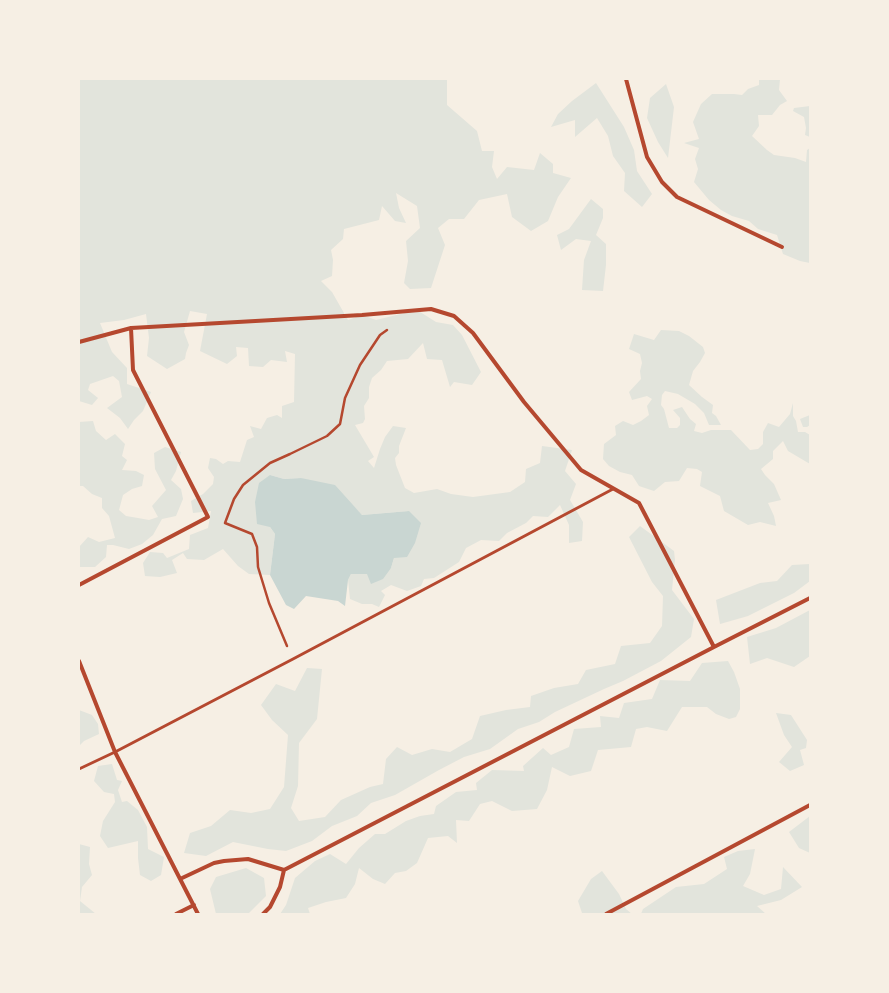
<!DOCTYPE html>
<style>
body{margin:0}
#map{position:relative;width:889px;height:993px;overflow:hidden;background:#f6efe4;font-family:Rubik,sans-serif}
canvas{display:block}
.frame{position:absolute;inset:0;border:80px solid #f6efe4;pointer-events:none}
</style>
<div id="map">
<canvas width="889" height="993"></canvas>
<div class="frame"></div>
</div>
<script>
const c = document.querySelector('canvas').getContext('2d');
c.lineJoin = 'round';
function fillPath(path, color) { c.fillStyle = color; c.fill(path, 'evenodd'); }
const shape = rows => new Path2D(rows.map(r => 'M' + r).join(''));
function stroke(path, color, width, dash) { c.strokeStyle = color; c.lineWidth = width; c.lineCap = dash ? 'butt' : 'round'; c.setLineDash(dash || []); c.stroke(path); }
fillPath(shape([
 [79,79,447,79,447,105,477,131,482,151,494,151,492,167,497,179,507,167,534,170,540,153,553,164,553,173,571,178,558,197,548,221,531,231,512,217,507,194,479,200,464,219,449,219,438,228,445,245,431,288,410,289,404,283,408,261,406,241,420,228,417,206,396,193,399,208,406,223,395,221,382,206,379,220,344,229,343,239,331,250,333,260,332,276,321,281,332,292,348,320,362,315,376,320,417,310,436,322,453,325,462,335,481,372,472,385,454,382,450,387,442,360,427,359,423,343,408,359,387,361,381,370,372,378,369,387,369,398,364,406,365,419,363,423,355,425,374,457,368,461,374,468,380,449,385,437,393,426,406,428,399,446,399,453,395,458,396,465,405,488,414,493,437,489,451,494,473,497,510,492,525,482,526,469,540,463,542,446,572,450,565,471,576,484,570,500,583,522,582,541,569,543,569,525,560,505,548,517,533,516,526,523,507,533,499,541,481,540,466,548,459,562,434,578,424,579,421,586,407,591,391,585,381,591,385,595,379,607,372,604,362,604,350,599,348,580,351,574,367,574,391,568,409,511,362,515,350,503,301,478,284,479,270,475,270,527,275,534,270,575,249,574,238,566,223,549,204,560,187,559,183,553,172,560,177,573,160,577,145,576,143,563,150,552,163,553,167,558,189,549,190,535,208,528,211,511,193,513,191,501,203,494,213,484,214,477,208,468,210,458,216,459,223,464,228,461,240,462,247,440,254,437,250,426,261,429,267,418,277,415,282,418,282,406,294,402,295,354,285,351,287,362,271,360,263,367,249,366,248,348,236,347,237,356,227,364,200,351,207,314,190,311,184,332,189,345,186,353,185,359,167,369,147,356,149,338,146,314,124,320,100,323,112,352,127,368,127,384,151,392,143,411,134,420,128,429,120,418,107,408,122,397,119,381,113,376,90,384,88,390,98,398,92,405,79,401],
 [759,79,780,79,779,90,787,101,780,105,772,115,758,115,759,126,752,136,767,150,774,155,795,158,806,162,807,150,810,148,810,263,800,261,783,254,777,235,758,229,749,221,732,216,721,210,709,200,694,182,698,169,695,159,699,148,684,143,699,139,693,122,701,104,712,94,734,94,742,95,748,89,759,85],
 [596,83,624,127,634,150,637,171,652,194,642,207,624,191,625,173,613,156,608,136,597,118,575,137,575,120,551,127,558,114,572,101],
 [666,84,674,107,668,158,658,142,647,118,650,98],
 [810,106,810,137,805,135,806,128,804,117,793,111,794,108],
 [591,199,603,209,603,218,596,235,606,244,606,265,603,291,582,290,584,260,591,241,576,239,561,250,557,235,569,229],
 [661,330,679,331,689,336,703,347,705,353,700,362,693,371,689,385,702,397,713,405,712,413,716,416,721,425,709,425,704,413,695,404,678,394,665,391,662,395,661,405,664,409,669,428,677,428,680,425,680,418,673,410,682,407,690,419,696,424,694,431,702,433,711,430,731,430,750,450,758,449,763,444,763,432,768,423,779,427,790,414,793,403,793,416,796,421,798,432,805,432,810,435,810,464,788,451,783,441,773,451,773,459,761,469,765,475,774,484,781,500,768,503,774,516,776,526,760,522,748,525,724,511,720,496,700,486,702,472,697,469,687,468,679,481,665,482,654,491,639,486,632,475,620,472,609,466,603,459,604,444,616,435,615,426,623,421,633,425,641,421,649,415,647,406,652,399,647,396,632,400,629,392,641,379,640,371,642,363,640,354,629,349,634,334,654,340],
 [810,415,810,425,807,427,803,427,800,419],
 [93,421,96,431,106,440,115,434,125,444,122,456,127,460,122,470,136,471,144,475,142,486,132,489,123,495,119,510,126,516,138,518,149,520,158,517,152,506,166,490,155,469,154,453,165,447,181,452,176,471,171,480,181,489,183,499,176,516,162,519,153,535,142,544,129,549,113,545,107,545,106,557,95,567,79,567,79,547,88,537,99,542,115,538,109,516,102,508,102,498,92,494,83,486,79,486,79,422],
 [640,526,674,551,675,560,672,590,694,619,691,637,661,661,623,681,604,689,555,712,539,722,518,729,490,749,464,757,439,770,395,795,371,803,357,816,332,826,312,841,286,851,268,849,233,842,206,856,184,853,190,833,211,826,230,810,251,813,270,809,284,787,288,735,272,720,261,705,276,684,295,691,307,668,322,669,317,719,299,743,298,786,291,808,299,821,325,817,341,800,370,787,383,784,386,759,397,747,412,755,432,749,450,752,472,739,480,716,506,710,530,707,531,696,554,688,578,684,586,670,615,664,621,646,650,643,662,626,663,596,652,582,629,537],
 [810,564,810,581,794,593,748,616,720,624,716,600,760,583,777,581,792,565],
 [810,610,810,656,794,667,767,658,750,664,747,637,776,628],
 [728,661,734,672,740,689,740,709,736,717,729,719,716,714,707,707,682,707,667,731,647,727,636,729,631,747,598,750,591,771,570,776,552,767,547,790,537,809,512,811,492,801,480,804,469,821,456,820,457,843,448,836,428,838,417,863,406,871,395,873,385,884,373,879,359,868,355,884,346,898,326,902,308,908,310,914,280,914,286,905,295,878,315,861,330,854,346,864,359,848,375,834,385,834,406,821,420,816,434,814,436,806,456,792,477,790,476,783,492,770,524,771,523,766,543,748,551,755,569,747,574,729,601,727,600,716,619,718,624,703,652,699,660,680,690,681,702,663],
 [79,710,92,715,98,724,99,734,84,741,79,746],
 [776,713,791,715,807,740,806,748,800,750,804,765,790,771,779,762,792,747,784,735],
 [112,764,117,780,122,781,118,790,122,802,127,801,138,810,147,827,148,849,164,857,161,875,151,881,140,875,138,858,138,841,108,848,100,836,103,821,115,802,114,794,104,792,94,781,98,766],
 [810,816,810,853,799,848,789,832],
 [79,844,90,847,89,864,92,875,82,887,80,901,96,914,79,914],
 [755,849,750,874,743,886,764,895,781,889,783,867,802,887,781,900,757,906,766,914,641,914,643,909,676,887,704,884,727,869,724,857,738,851],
 [246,868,264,878,266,896,248,914,216,914,210,889,216,877],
 [602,871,619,894,626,909,632,914,583,914,582,913,578,901,591,879]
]), '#e2e4dc');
fillPath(shape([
 [270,475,284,479,301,478,335,485,362,515,409,511,421,523,415,543,407,557,394,558,391,568,383,579,371,584,367,574,351,574,348,580,345,606,338,601,306,596,294,609,286,605,270,575,275,534,270,527,257,524,255,502,259,483]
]), '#c9d6d2');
stroke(shape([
 [225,523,234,499,243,485,270,463,290,454,327,436,340,424,345,398,360,365,380,335,387,330],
 [225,523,252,534,257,547,258,567,269,603,287,646]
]), '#b5482f', 2.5);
stroke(shape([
 [79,769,115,752,293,659,613,489]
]), '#b5482f', 3);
stroke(shape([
 [626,79,647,157,662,182,677,197,782,247],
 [79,342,131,328],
 [79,585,208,517,133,370,131,328,362,315,431,309,454,316,473,333,524,402,581,470,639,503,714,647],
 [79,661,115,752,198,914],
 [180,879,214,863,224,861,248,859,284,870,714,647,810,598],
 [176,914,194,905],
 [263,914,270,907,280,887,284,870],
 [606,914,810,805]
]), '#b5482f', 4);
</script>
